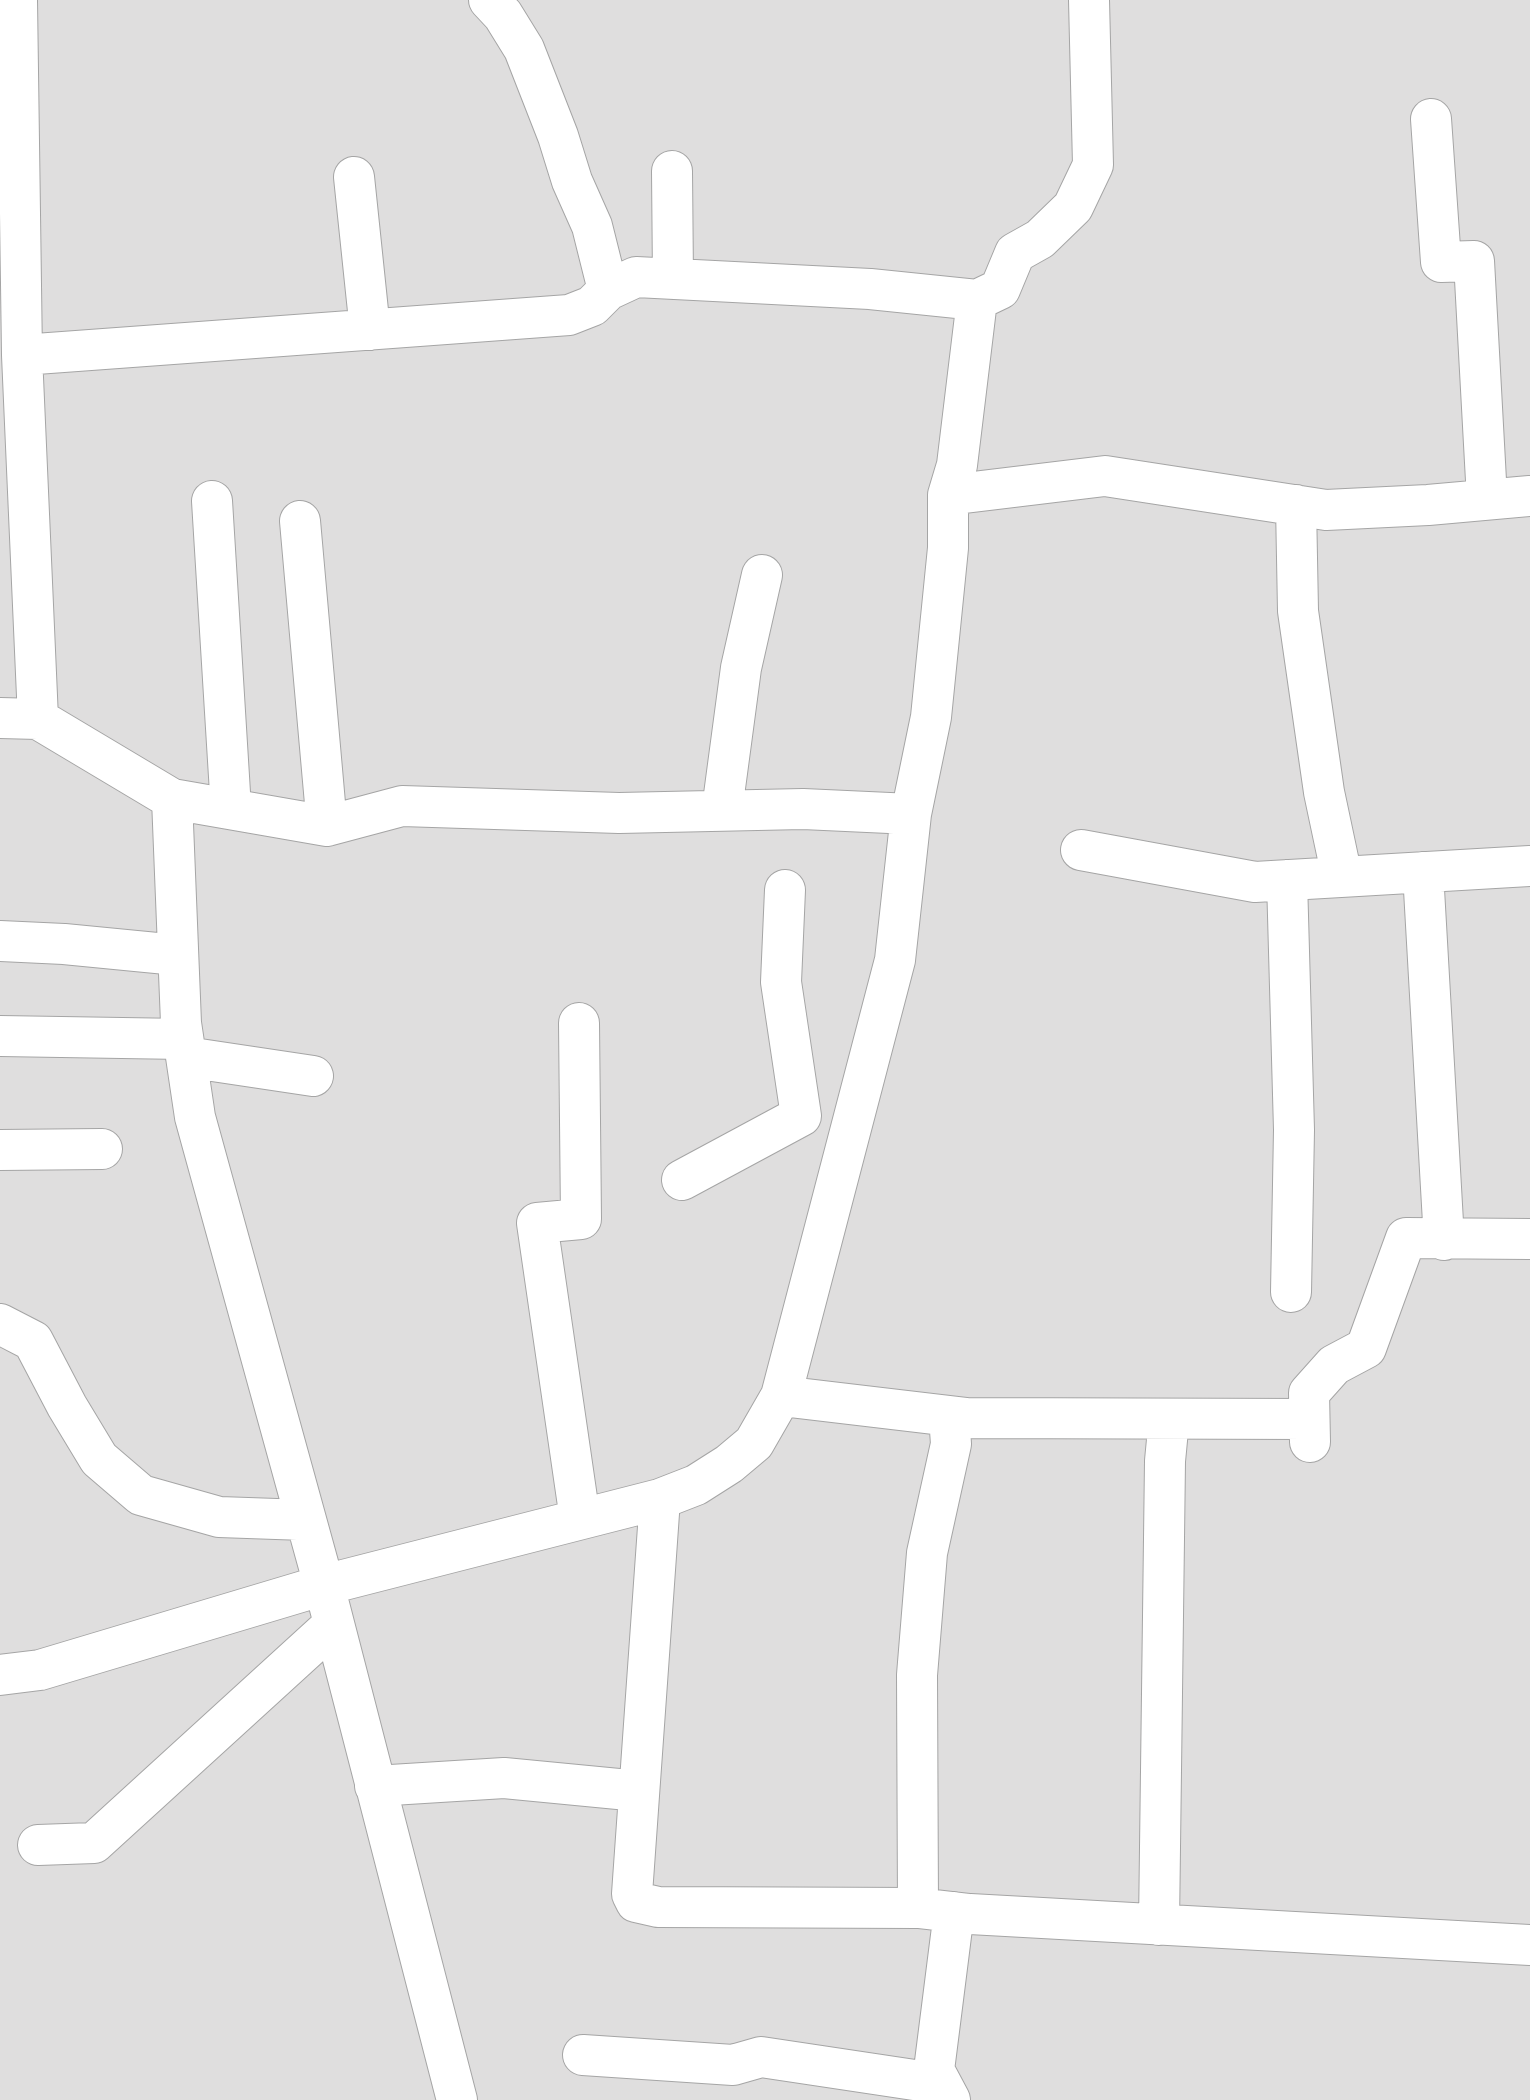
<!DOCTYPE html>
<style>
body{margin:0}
canvas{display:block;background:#f1eee8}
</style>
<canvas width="1530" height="2100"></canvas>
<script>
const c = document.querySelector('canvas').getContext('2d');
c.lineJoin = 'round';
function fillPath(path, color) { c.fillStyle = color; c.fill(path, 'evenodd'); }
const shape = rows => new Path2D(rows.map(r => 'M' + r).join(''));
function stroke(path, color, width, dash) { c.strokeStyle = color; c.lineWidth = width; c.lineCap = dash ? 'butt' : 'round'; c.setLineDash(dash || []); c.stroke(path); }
fillPath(shape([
 [0,0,1530,0,1530,2100,0,2100]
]), '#dfdede');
const street = shape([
 [17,0,22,355,38,719],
 [489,0,503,15,524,49,558,136,572,181,592,226,608,290],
 [1431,119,1441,262,1474,261,1487,499],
 [672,171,673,279],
 [354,177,370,330],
 [22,355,569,315,592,306,608,290,636,277,870,289,977,300],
 [948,495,1105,476,1326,510,1428,505,1530,496],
 [212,501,231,809],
 [1296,505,1298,611,1324,792,1342,877],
 [300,521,327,826],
 [0,718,38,719,172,799,327,826,402,806,619,813,803,809,911,814],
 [172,799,181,1023,195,1117,324,1585,457,2100],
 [722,810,741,668,762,575],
 [1081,850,1255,882,1530,866],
 [1423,872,1444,1240],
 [1287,880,1294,1130,1291,1292],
 [0,941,64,944,177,955],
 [579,1023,581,1219,537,1223,580,1519],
 [0,1036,183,1039],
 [186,1057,313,1076],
 [0,1150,102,1149],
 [682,1180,801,1116,781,982,785,890],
 [0,1324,33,1341,67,1406,99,1459,141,1495,219,1517,305,1520],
 [781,1396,967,1418,1308,1419],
 [1310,1442,1309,1393,1334,1365,1366,1348,1406,1238,1530,1239],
 [660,1499,632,1894,636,1902,658,1907,918,1908,970,1914,1530,1945],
 [0,1675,40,1670,324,1585,660,1499,696,1485,729,1464,754,1443,781,1396,895,960,911,814,931,717,948,548,948,495,957,465,977,300,1000,289,1015,253,1040,239,1073,207,1093,165,1089,0],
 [375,1786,504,1778,639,1791],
 [38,1845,94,1843,333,1625],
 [918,1908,917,1675,927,1553,951,1444,949,1416],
 [1159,1925,1165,1461,1169,1419],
 [583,2055,733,2065,761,2057,941,2084],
 [950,2100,934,2070,954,1912]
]);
stroke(street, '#a5a5a5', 42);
stroke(street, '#fff', 40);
</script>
